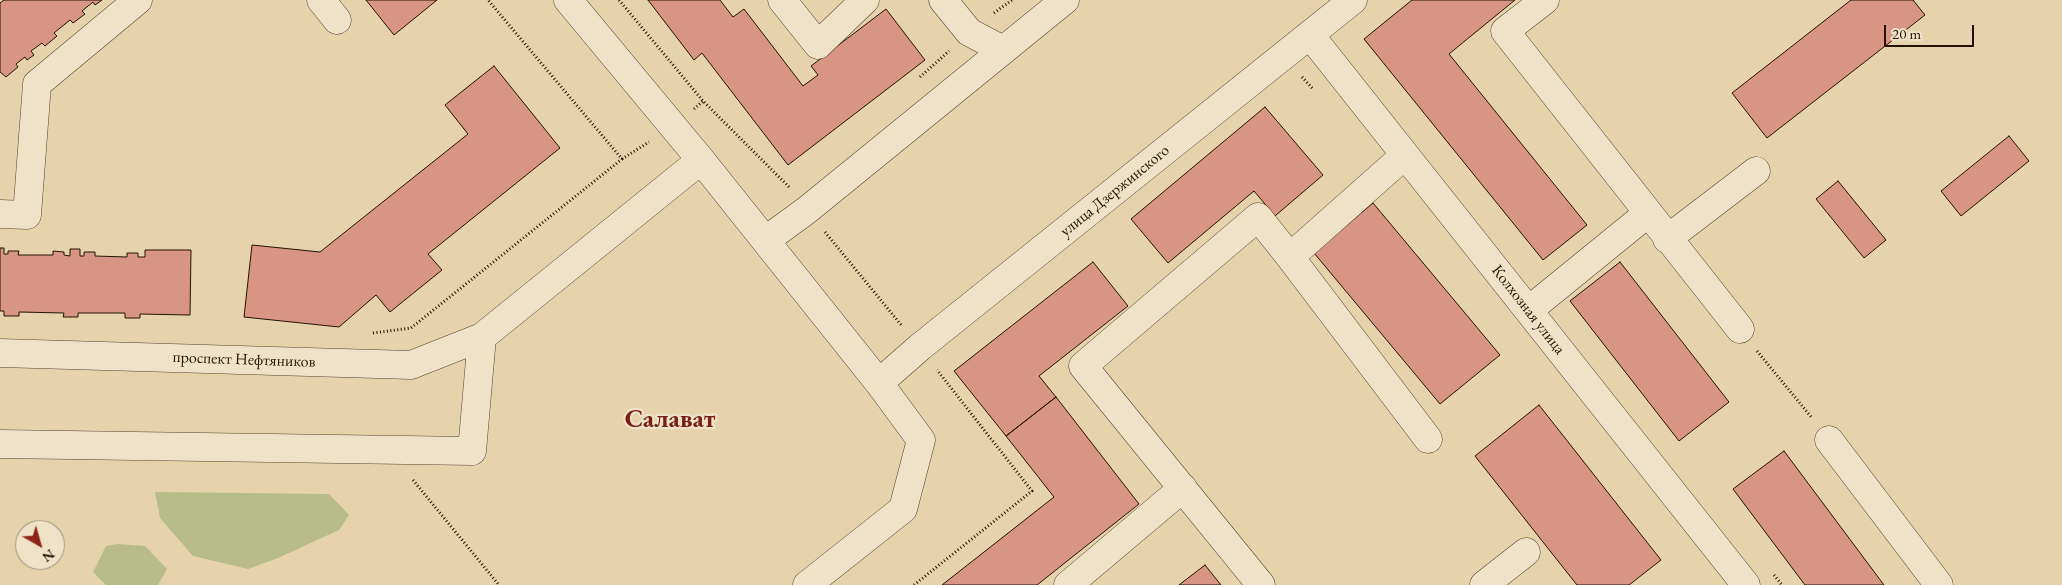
<!DOCTYPE html>
<meta charset="utf-8">
<style>
body{margin:0}
#map{position:relative;width:2062px;height:585px;overflow:hidden;background:#e6d3ac;font-family:"EB Garamond",serif}
canvas{display:block}
.north{position:absolute;left:15px;top:520px;width:50px;height:50px;box-sizing:border-box;background:#efe2c9;border:1px solid #9d8f79;border-radius:50%;rotate:142deg;font-size:14px;font-weight:700;line-height:20px;text-align:center;color:#231200}
.north::after{content:'';display:block;margin:auto;width:18px;height:22px;background:#8f2418;clip-path:polygon(50% 0,100% 100%,50% 72%,0 100%)}
.scale{position:absolute;left:1884px;top:25px;width:90px;height:22px;box-sizing:border-box;border:2px solid #231200;border-top:0;padding-left:6px;font-size:15px;line-height:18px;white-space:nowrap;color:#231200;-webkit-text-stroke:4px #efe2c9;paint-order:stroke}
</style>
<div id="map">
<canvas width="2062" height="585"></canvas>
<div class="north">N</div>
<div class="scale">20 m</div>
</div>
<script>
const c = document.querySelector('canvas').getContext('2d');
c.lineJoin = 'round';
function fillPath(path, color) { c.fillStyle = color; c.fill(path, 'evenodd'); }
const shape = rows => new Path2D(rows.map(r => 'M' + r).join(''));
function stroke(path, color, width, dash) { c.strokeStyle = color; c.lineWidth = width; c.lineCap = dash ? 'butt' : 'round'; c.setLineDash(dash || []); c.stroke(path); }
function write(font, color, halo, rows, align = 'center') {
  c.font = font + ' "EB Garamond",serif'; c.lineWidth = 4.5; c.setLineDash([]); c.textBaseline = 'middle'; c.strokeStyle = halo; c.fillStyle = color; for (const [text, x, y, turn = 0] of rows) {
    c.save(); c.translate(x, y); c.rotate((+turn || 0) * Math.PI / 180); c.textAlign = isNaN(turn) ? turn : align; if (halo) c.strokeText(text, 0, 0); c.fillText(text, 0, 0); c.restore();
  }
}
fillPath(shape([
 [155,492,329,494,349,515,339,530,278,558,248,569,193,556,160,518],
 [118,544,145,546,167,569,158,585,106,585,93,572,106,546]
]), '#b7bc88');
const building = shape([
 [4,0,102,0,95,5,93,2,82,11,85,14,73,23,70,20,54,33,57,36,45,46,42,43,31,51,34,55,27,60,25,57,16,64,18,67,6,77,0,72,0,3,4,0],
 [366,0,437,0,394,35,366,0],
 [648,0,720,0,733,17,744,9,803,86,818,75,811,66,886,9,925,60,788,165,702,53,694,60,648,0],
 [1412,0,1515,0,1449,54,1587,225,1543,260,1364,39,1412,0],
 [1851,0,1913,0,1925,15,1767,138,1732,93,1851,0],
 [494,66,560,148,428,254,442,270,390,312,376,295,339,327,244,317,252,245,320,252,468,134,445,105,494,66],
 [1265,107,1323,175,1275,216,1254,191,1168,263,1131,219,1265,107],
 [2009,136,2029,161,1961,216,1941,191,2009,136],
 [1838,181,1886,240,1864,258,1816,199,1838,181],
 [1373,203,1500,355,1440,404,1314,253,1373,203],
 [0,248,4,248,4,254,8,254,8,251,19,251,18,255,53,255,53,251,64,252,64,255,70,256,70,249,80,249,80,256,84,256,84,252,95,252,95,256,127,257,127,253,138,253,138,257,145,257,145,250,191,250,190,315,140,314,140,318,125,318,125,313,78,313,78,317,63,317,64,313,19,312,19,316,4,316,4,311,0,311,0,248],
 [1093,262,1128,306,1039,376,1056,397,1006,436,954,371,1093,262],
 [1620,262,1729,402,1679,441,1570,301,1620,262],
 [1056,397,1139,504,1037,585,942,585,1054,497,1006,436,1056,397],
 [1539,405,1661,560,1629,585,1577,585,1475,456,1539,405],
 [1784,451,1884,585,1805,585,1733,489,1784,451],
 [1205,565,1221,585,1179,585,1205,565]
]);
fillPath(building, '#d89583');
stroke(building, '#231200', 1);
const minor = shape([
 [321,0,337,20],
 [568,0,701,160],
 [782,0,818,45,865,0],
 [943,0,969,32,1003,50],
 [1545,0,1505,31,1740,329],
 [1310,35,1746,585],
 [0,214,27,215,37,84,138,0],
 [1667,239,1756,171],
 [766,240,807,210,1065,0],
 [1290,257,1428,439],
 [1529,310,1647,214],
 [0,353,411,365,482,337,701,160,879,383,921,440,903,509,807,585],
 [879,383,920,347,1353,0],
 [1829,440,1939,585],
 [0,444,472,451,482,337],
 [1068,585,1183,488],
 [1261,585,1083,366,1258,217,1290,257,1405,155],
 [1484,585,1526,552]
]);
stroke(minor, '#54422b', 29);
stroke(shape([
 [619,0,703,101,790,188],
 [994,13,1012,0],
 [920,77,949,51],
 [1302,77,1313,89],
 [694,109,703,101],
 [622,159,649,142],
 [825,232,902,326],
 [373,333,411,328,622,159,488,0],
 [1757,351,1812,418],
 [413,480,499,585],
 [1774,575,1782,585],
 [914,585,1032,491,937,370]
]), '#231200', 3, [1, 2.5]);
stroke(minor, '#efe2c9', 28);
write('16px', '#231200', '#efe2c9', [
 ["улица Дзержинского",1115,191,-39],
 ["Колхозная улица",1528,310,52],
 ["проспект Нефтяников",244,360,2]
]);
write('bold 26px', '#7a1f14', '#efe2c9', [
 ["Салават",670,420]
]);
</script>
